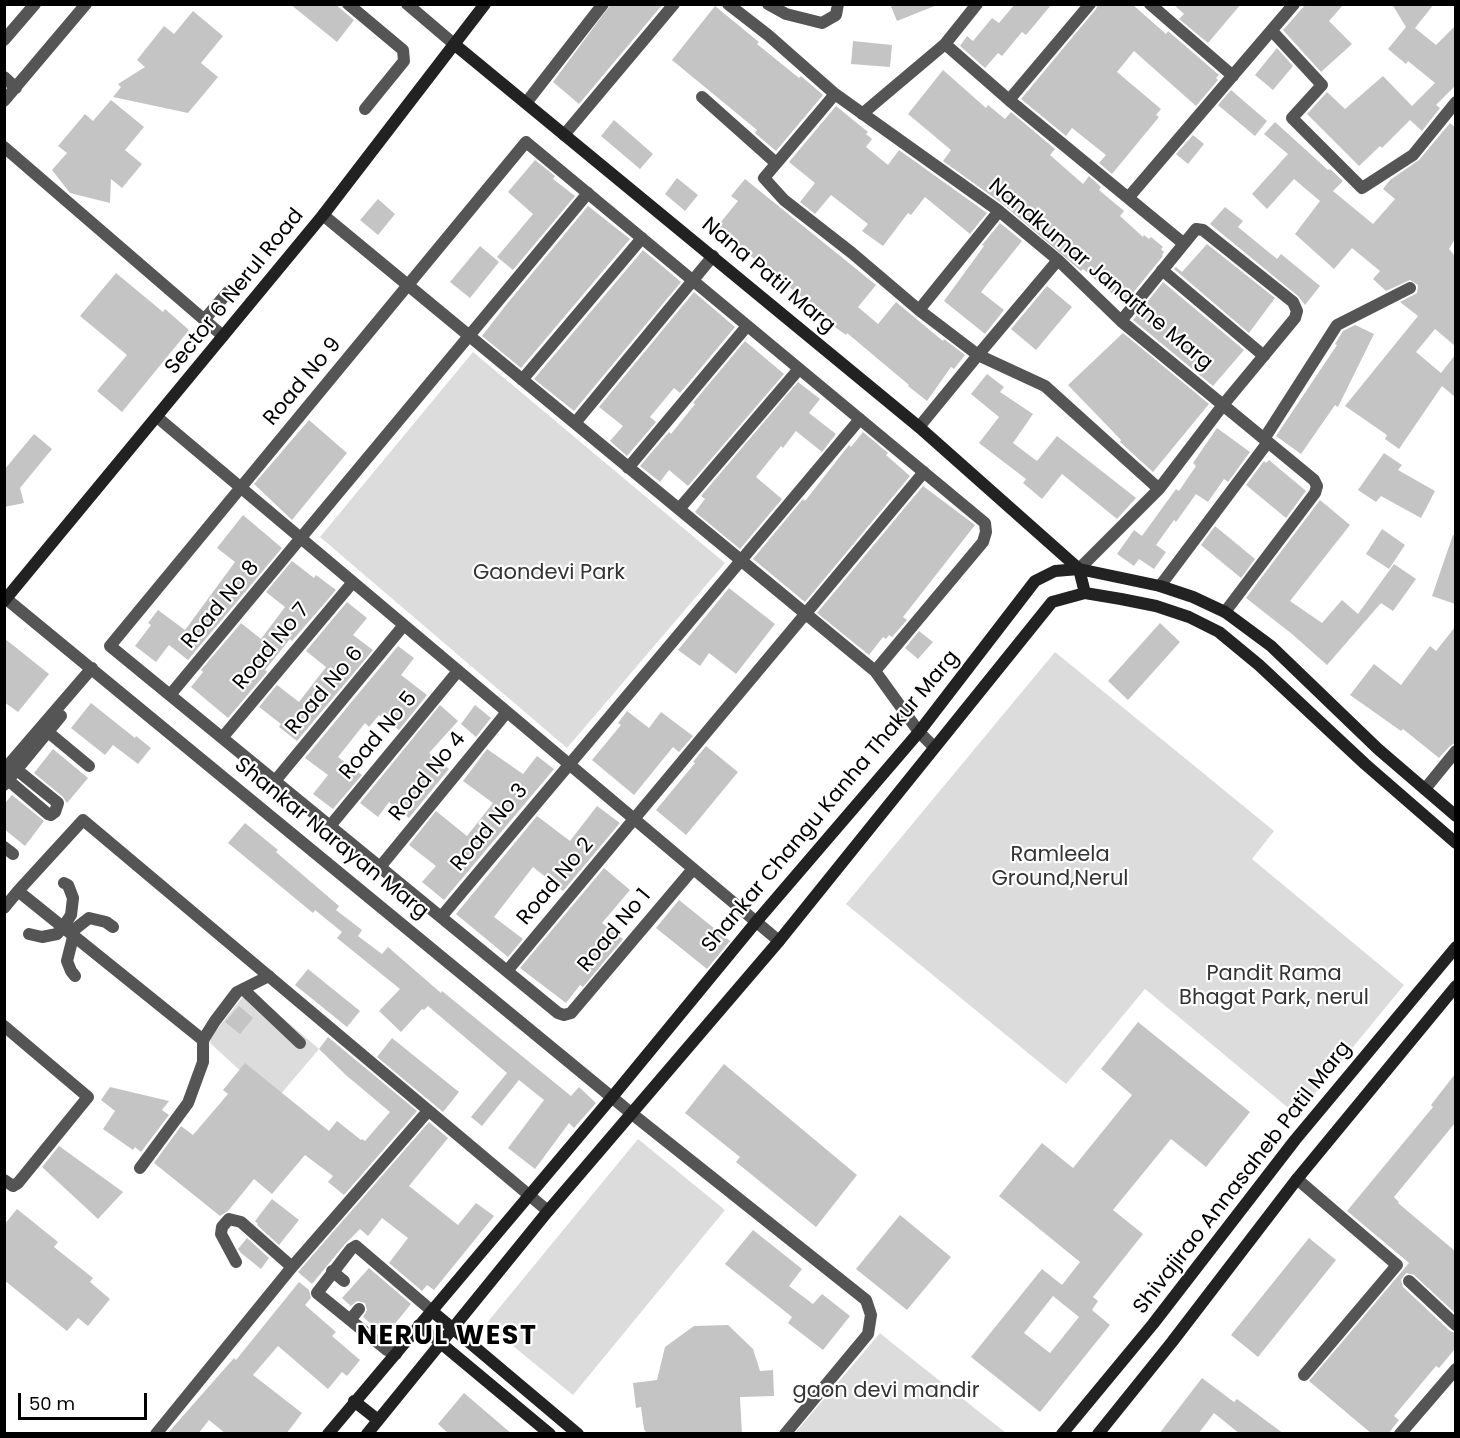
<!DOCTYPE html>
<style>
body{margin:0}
#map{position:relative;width:1460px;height:1438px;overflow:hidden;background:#fff;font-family:Poppins,sans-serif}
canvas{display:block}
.frame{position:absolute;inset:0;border:6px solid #000;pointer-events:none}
.scale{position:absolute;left:18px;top:1393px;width:129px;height:27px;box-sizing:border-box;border:3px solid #000;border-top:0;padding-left:8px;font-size:18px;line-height:21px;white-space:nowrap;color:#000;-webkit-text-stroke:4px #fff;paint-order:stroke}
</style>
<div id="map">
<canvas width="1460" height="1438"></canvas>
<div class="frame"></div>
<div class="scale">50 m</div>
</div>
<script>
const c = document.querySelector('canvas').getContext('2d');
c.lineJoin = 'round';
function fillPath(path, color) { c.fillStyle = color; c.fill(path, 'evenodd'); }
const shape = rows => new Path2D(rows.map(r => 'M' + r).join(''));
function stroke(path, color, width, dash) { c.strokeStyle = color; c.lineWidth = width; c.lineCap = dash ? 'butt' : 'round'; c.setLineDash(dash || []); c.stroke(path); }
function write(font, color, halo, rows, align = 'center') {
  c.font = font + ' Poppins,sans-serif'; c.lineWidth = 4.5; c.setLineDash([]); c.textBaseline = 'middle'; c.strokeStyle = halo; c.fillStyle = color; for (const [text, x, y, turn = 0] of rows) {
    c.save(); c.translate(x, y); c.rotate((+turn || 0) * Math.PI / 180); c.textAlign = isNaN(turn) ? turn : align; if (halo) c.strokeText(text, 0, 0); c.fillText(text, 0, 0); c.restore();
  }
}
fillPath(shape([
 [473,352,725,563,567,748,320,537],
 [1055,652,1274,831,1252,859,1404,985,1297,1115,1145,989,1066,1084,846,904],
 [249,989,319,1049,274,1102,208,1041],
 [638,1139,725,1210,573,1395,486,1324],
 [880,1333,897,1347,1006,1433,795,1433]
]), '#dcdcdc');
fillPath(shape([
 [290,4,335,4,354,20,337,42],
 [611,4,663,4,579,104,553,82],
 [890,4,937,4,937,5,897,21],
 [1015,4,1052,4,1026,35,1022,32,1002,56,998,53,985,68,960,46,967,36,973,41,992,18,999,23],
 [1098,4,1132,4,1166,34,1168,31,1219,75,1216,78,1218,80,1196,106,1134,51,1117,72,1161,109,1156,115,1159,117,1112,174,1099,163,1106,155,1072,128,1066,136,1021,99,1096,9],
 [1173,4,1241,4,1208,43,1179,19,1184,14],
 [1306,4,1344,4,1329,21,1352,44,1321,72,1283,30],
 [1392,4,1434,4,1415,28,1436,45,1455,26,1455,86,1436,105,1440,108,1422,131,1410,120,1382,148,1380,146,1359,166,1307,114,1327,92,1345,109,1383,76,1412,106,1435,83,1408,61,1406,64,1388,49,1406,27],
 [715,6,759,42,757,44,799,78,801,76,823,95,776,151,755,133,757,130,672,60],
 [193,11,223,36,201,63,218,77,188,113,113,97,121,87,118,84,145,67,137,60,164,26,174,34],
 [853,41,892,45,890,67,851,64],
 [1277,48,1293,66,1273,90,1255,75],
 [943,70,986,108,988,105,1005,119,1011,112,1055,149,1050,155,1083,184,1089,176,1101,187,1099,190,1124,211,1120,216,1143,237,1144,235,1149,239,1151,237,1163,247,1161,249,1164,252,1162,255,1163,256,1124,304,1083,269,1081,271,1004,205,943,161,951,150,908,114],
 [1231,90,1267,121,1255,136,1218,105],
 [111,100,144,127,125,150,142,164,122,188,111,179,110,203,70,193,52,170,67,153,58,146,85,114,93,121],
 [836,106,868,132,866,134,872,139,866,147,888,165,899,150,987,213,970,234,925,197,911,215,908,213,883,246,862,231,868,224,831,195,815,214,800,202,815,183,789,162],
 [614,120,653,154,640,169,601,136],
 [1275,122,1328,170,1330,169,1343,181,1333,191,1373,224,1395,199,1383,189,1390,180,1419,160,1450,123,1455,127,1455,239,1449,249,1455,256,1455,346,1435,329,1416,352,1441,373,1455,355,1455,397,1442,386,1399,449,1385,439,1387,435,1345,406,1418,316,1400,302,1417,293,1418,285,1410,280,1386,291,1373,279,1380,271,1352,248,1334,269,1295,234,1320,201,1294,179,1267,209,1252,194,1288,154,1264,134],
 [1193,135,1204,144,1188,164,1176,154],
 [535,160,555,176,553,179,575,196,513,270,497,257,533,214,508,192],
 [677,178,698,195,685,211,665,194],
 [745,179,876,285,858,307,878,324,896,302,943,341,944,339,965,355,954,369,951,367,927,401,908,386,909,385,847,333,846,335,828,322,830,320,716,228,738,201,731,196],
 [378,199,395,214,378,235,360,220],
 [588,206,630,239,521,368,482,336,506,305],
 [1225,207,1243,221,1238,227,1277,259,1281,254,1320,286,1305,305,1298,296,1210,224],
 [1000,223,1022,241,981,292,1004,310,985,334,944,301,984,246,982,245],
 [1207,244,1275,298,1249,333,1174,269,1176,267,1182,272],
 [480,246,499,262,470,298,450,282],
 [643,250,681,282,574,411,534,379],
 [116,273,163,312,165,309,189,330,122,412,97,391,127,355,80,316],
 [1163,282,1244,350,1213,386,1133,320],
 [1047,286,1072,307,1036,350,1011,329],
 [694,292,735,327,680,393,674,388,650,417,656,422,627,456,610,441,623,426,599,407],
 [1355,325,1374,334,1338,407,1335,405,1301,454,1276,436,1337,345,1335,344,1343,331],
 [1123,333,1209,404,1153,472,1120,442,1121,440,1068,385],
 [745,341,784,374,688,486,669,470,660,482,640,466,669,432,671,434,695,404,693,403],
 [987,374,1004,387,1000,392,1033,414,1013,443,1037,461,1057,436,1136,498,1117,519,1062,474,1042,499,1023,483,1026,479,979,443,999,417,971,394],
 [798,382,820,399,809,413,836,434,822,452,796,431,783,448,781,446,756,477,782,499,740,549,695,512,705,499,701,496],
 [309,420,347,453,292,520,254,484],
 [1217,428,1250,452,1228,482,1224,479,1208,502,1196,494,1176,522,1174,520,1156,545,1166,552,1154,569,1139,559,1134,566,1117,554,1134,530,1142,536,1176,489,1179,491,1196,466,1193,463],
 [863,432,888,453,886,455,910,476,805,602,753,559,803,499,805,501,849,445,851,447],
 [34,434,52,449,20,488,24,503,4,507,4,470],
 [1384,453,1402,465,1398,470,1435,491,1421,518,1381,496,1376,502,1358,490],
 [1269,460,1306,491,1286,518,1246,485,1264,461,1266,463],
 [923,486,975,525,903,617,907,620,892,637,889,635,886,639,883,637,869,655,817,613],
 [1320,500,1350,525,1290,601,1322,623,1342,600,1358,614,1394,564,1416,579,1393,611,1381,603,1327,665,1292,634,1246,598],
 [243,515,282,548,188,660,169,645,156,662,135,646,151,625,148,623,158,610,185,630,235,562,217,548],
 [1215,526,1255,559,1241,578,1201,545],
 [1382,529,1405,545,1389,569,1366,554],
 [1453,535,1455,535,1455,604,1432,596],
 [292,561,314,578,316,575,336,590,292,641,290,639,265,670,267,672,228,718,191,687,203,672,201,670,241,623,261,639,285,607,266,592],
 [729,588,775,624,736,674,709,653,700,666,678,650],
 [347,602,367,618,353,635,373,650,297,741,279,727,281,724,259,707,277,685,299,702,326,667,306,651],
 [1160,623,1180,642,1128,700,1108,681],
 [1455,627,1455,743,1450,746,1439,758,1403,729,1401,731,1350,695,1374,664,1401,685,1430,646,1436,651],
 [919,631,933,642,918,659,905,648],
 [4,638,49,674,18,712,4,702],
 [398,646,414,658,401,675,427,695,399,730,379,715,369,727,365,723,338,757,362,775,333,809,313,794,328,775,305,758],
 [91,703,135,738,136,736,151,748,138,764,113,745,105,755,71,728],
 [440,705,458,721,429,753,449,769,409,818,389,802,378,817,360,803],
 [475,705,491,718,476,737,461,724],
 [627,711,649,728,661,712,693,736,679,752,673,747,634,795,592,760,621,725,618,723],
 [706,746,738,772,686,835,656,810,695,763,693,762],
 [53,749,88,778,67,803,63,797,34,773],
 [487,749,523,774,537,756,554,769,444,900,422,882,436,866,409,845,436,811,467,836,493,803,463,781],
 [12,795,44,821,25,846,4,829,4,804],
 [597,806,620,823,563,891,533,867,494,917,523,939,508,957,456,914,537,816,570,841],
 [245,823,278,850,276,852,339,906,336,910,362,930,358,936,382,954,388,947,441,993,442,991,571,1096,579,1087,596,1103,574,1128,569,1123,535,1169,508,1148,544,1100,519,1080,482,1126,471,1117,507,1073,428,1006,424,1010,422,1009,401,1032,379,1011,400,989,337,938,342,932,315,910,313,913,228,843],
 [604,868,630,890,602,923,623,939,583,987,580,985,566,1003,520,968],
 [679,900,730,941,707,969,656,928],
 [308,969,360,1011,347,1027,295,985],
 [239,1006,253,1018,240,1034,225,1022],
 [1138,1022,1250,1112,1206,1167,1171,1139,1113,1210,1143,1234,1093,1297,1098,1301,1092,1310,1110,1325,1040,1412,971,1357,1042,1269,1062,1285,1080,1262,999,1196,1042,1143,1073,1168,1132,1095,1101,1069],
 [1053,1296,1079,1317,1050,1353,1024,1333],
 [328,1037,417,1111,344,1195,328,1182,333,1176,305,1155,272,1194,254,1179,228,1211,220,1216,154,1163,181,1126,193,1135,228,1094,223,1090,245,1063,329,1131,337,1121,361,1140,362,1139,365,1141,390,1112,347,1076,319,1049],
 [392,1038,459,1092,443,1112,377,1057],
 [724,1064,857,1175,816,1227,736,1162,740,1157,685,1113],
 [1455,1074,1455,1123,1394,1197,1399,1202,1398,1203,1455,1251,1455,1313,1414,1275,1406,1273,1401,1280,1403,1287,1450,1331,1455,1333,1455,1349,1439,1368,1436,1366,1394,1416,1399,1420,1388,1434,1372,1434,1309,1381,1409,1263,1347,1211,1433,1107,1431,1105],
 [110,1087,169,1101,162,1110,169,1115,141,1152,135,1147,133,1150,103,1129,115,1111,101,1100],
 [429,1122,448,1138,409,1186,458,1225,476,1203,494,1216,434,1290,427,1285,422,1291,389,1263,408,1238,382,1218,368,1236,360,1229,345,1244,312,1284,298,1272],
 [59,1146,123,1192,98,1219,42,1167],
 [272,1199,299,1220,279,1245,257,1225,258,1224,255,1221],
 [17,1209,58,1242,54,1247,93,1278,90,1282,110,1299,88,1326,78,1318,67,1331,4,1280,4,1225],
 [900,1215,951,1257,907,1310,856,1269],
 [753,1230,802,1269,789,1286,813,1304,822,1294,850,1316,823,1350,788,1323,792,1317,725,1264],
 [247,1238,269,1258,261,1269,241,1253,238,1249],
 [1309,1238,1336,1260,1258,1357,1231,1335],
 [369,1268,411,1304,385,1336,363,1317,367,1310,365,1303,357,1301,351,1306,342,1298],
 [299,1282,309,1290,311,1298,305,1305,336,1332,332,1336,360,1360,347,1376,342,1372,328,1389,278,1346,253,1375,302,1413,286,1434,226,1434,209,1420,198,1434,167,1434,234,1358,236,1360],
 [728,1325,753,1349,760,1371,773,1370,774,1396,740,1397,742,1434,648,1434,644,1429,641,1407,636,1408,633,1383,657,1380,665,1347,694,1326],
 [1202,1378,1234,1402,1237,1399,1284,1434,1240,1434,1214,1413,1198,1434,1159,1434],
 [464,1393,512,1434,449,1434,438,1424]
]), '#c4c4c4');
stroke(shape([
 [348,4,403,50,404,61,365,109],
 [407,4,454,44],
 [728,4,768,35,835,94,999,211,1058,260,1121,321,1314,480,1317,486,1315,493,1225,612],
 [768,4,786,14,822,23,836,15,838,4],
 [1150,4,1233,76],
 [1272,31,1322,85,1292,118,1362,188,1413,155,1456,102],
 [4,40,35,4],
 [945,44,1009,100,1183,243],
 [4,77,16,88],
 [835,94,764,178,784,200,852,253,919,310,978,355,1045,386,1159,489],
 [702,97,776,163],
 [1009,100,1090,4],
 [4,101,86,4],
 [526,103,603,4],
 [862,114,945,44,977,4],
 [564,135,674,4],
 [4,147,223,336],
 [1128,198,1294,4],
 [323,215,875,671,919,732,934,747],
 [1162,270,1264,356],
 [919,310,999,211],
 [204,320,228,292],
 [522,380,642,238],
 [157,417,779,941],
 [575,423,713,256],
 [919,427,978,355,1058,260],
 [1264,439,1337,325,1410,288],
 [628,468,747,326],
 [679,509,799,369],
 [1079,569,1159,489,1223,405,1295,318,1297,311,1293,302,1203,230,1196,229,1121,321],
 [1160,586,1268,442],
 [4,597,631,1113,866,1300,871,1315,868,1334,785,1434],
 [170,695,588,193],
 [48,732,89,766],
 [222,738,353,582],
 [4,770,92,668],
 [8,780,48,814,51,815,55,812,58,803,17,770],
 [275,781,404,625],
 [4,785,61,716],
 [1425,789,1456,751],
 [330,826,458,671],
 [4,847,13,854],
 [380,867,507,712],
 [693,869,571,1013,564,1015,558,1013,110,646,526,142,985,523,986,532,983,542,875,671],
 [18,891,203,1040],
 [4,908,18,891,83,820,548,1211],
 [441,917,860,419],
 [29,934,42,937,57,934,63,927,71,915,73,898,68,885,64,883],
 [507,971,924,472],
 [75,976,71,971,67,961,75,929,89,918,106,922,113,927],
 [243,989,300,1043],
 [4,1026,88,1097,18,1183,13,1186,4,1180],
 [140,1168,188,1103,203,1062,203,1040,215,1021,237,992,269,976],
 [1297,1179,1397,1265,1304,1375],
 [236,1262,221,1234,222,1227,229,1219,241,1222,292,1267],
 [332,1271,344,1281],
 [1409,1281,1456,1325],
 [350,1320,359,1309],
 [396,1354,387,1350,317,1293,351,1249,356,1246,432,1311],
 [156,1434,292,1267,428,1111],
 [1400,1434,1456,1369]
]), '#555', 12);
stroke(shape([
 [454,44,919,427,1079,569,1085,593],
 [4,601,323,215,485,4],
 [432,1311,578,1434],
 [419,1325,550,1434],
 [354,1401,378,1420],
 [328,1434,613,1096,756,922,919,732,1035,581,1055,571,1079,569,1160,586,1193,597,1225,612,1271,646,1378,749,1456,816],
 [367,1434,548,1211,779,941,1052,602,1085,593,1121,599,1156,606,1189,617,1219,632,1259,665,1365,764,1456,843],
 [1062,1434,1153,1324,1295,1140,1456,947],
 [1098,1434,1172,1342,1297,1179,1456,986]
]), '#222', 12);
write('21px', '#000', '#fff', [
 ["Nandkumar Janartne Marg",1100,275,40],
 ["Nana Patil Marg",768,276,40],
 ["Sector 6 Nerul Road",235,292,-51],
 ["Road No 9",303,382,-50],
 ["Road No 8",221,605,-50],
 ["Road No 7",272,647,-50],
 ["Road No 6",325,691,-50],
 ["Road No 5",379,736,-50],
 ["Road No 4",428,777,-51],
 ["Shankar Changu Kanha Thakur Marg",831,802,-50],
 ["Road No 3",490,828,-50],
 ["Shankar Narayan Marg",331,839,39],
 ["Road No 2",556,882,-50],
 ["Road No 1",615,931,-50],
 ["Shivajirao Annasaheb Patil Marg",1243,1178,-52]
]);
write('21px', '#333', '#fff', [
 ["Gaondevi Park",549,574],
 ["Ramleela",1060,856],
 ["Ground,Nerul",1060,880],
 ["Pandit Rama",1274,975],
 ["Bhagat Park, nerul",1274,999],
 ["gaon devi mandir",886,1392]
]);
c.letterSpacing = '1.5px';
write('bold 27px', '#000', '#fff', [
 ["NERUL WEST",447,1337]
]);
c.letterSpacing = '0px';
</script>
